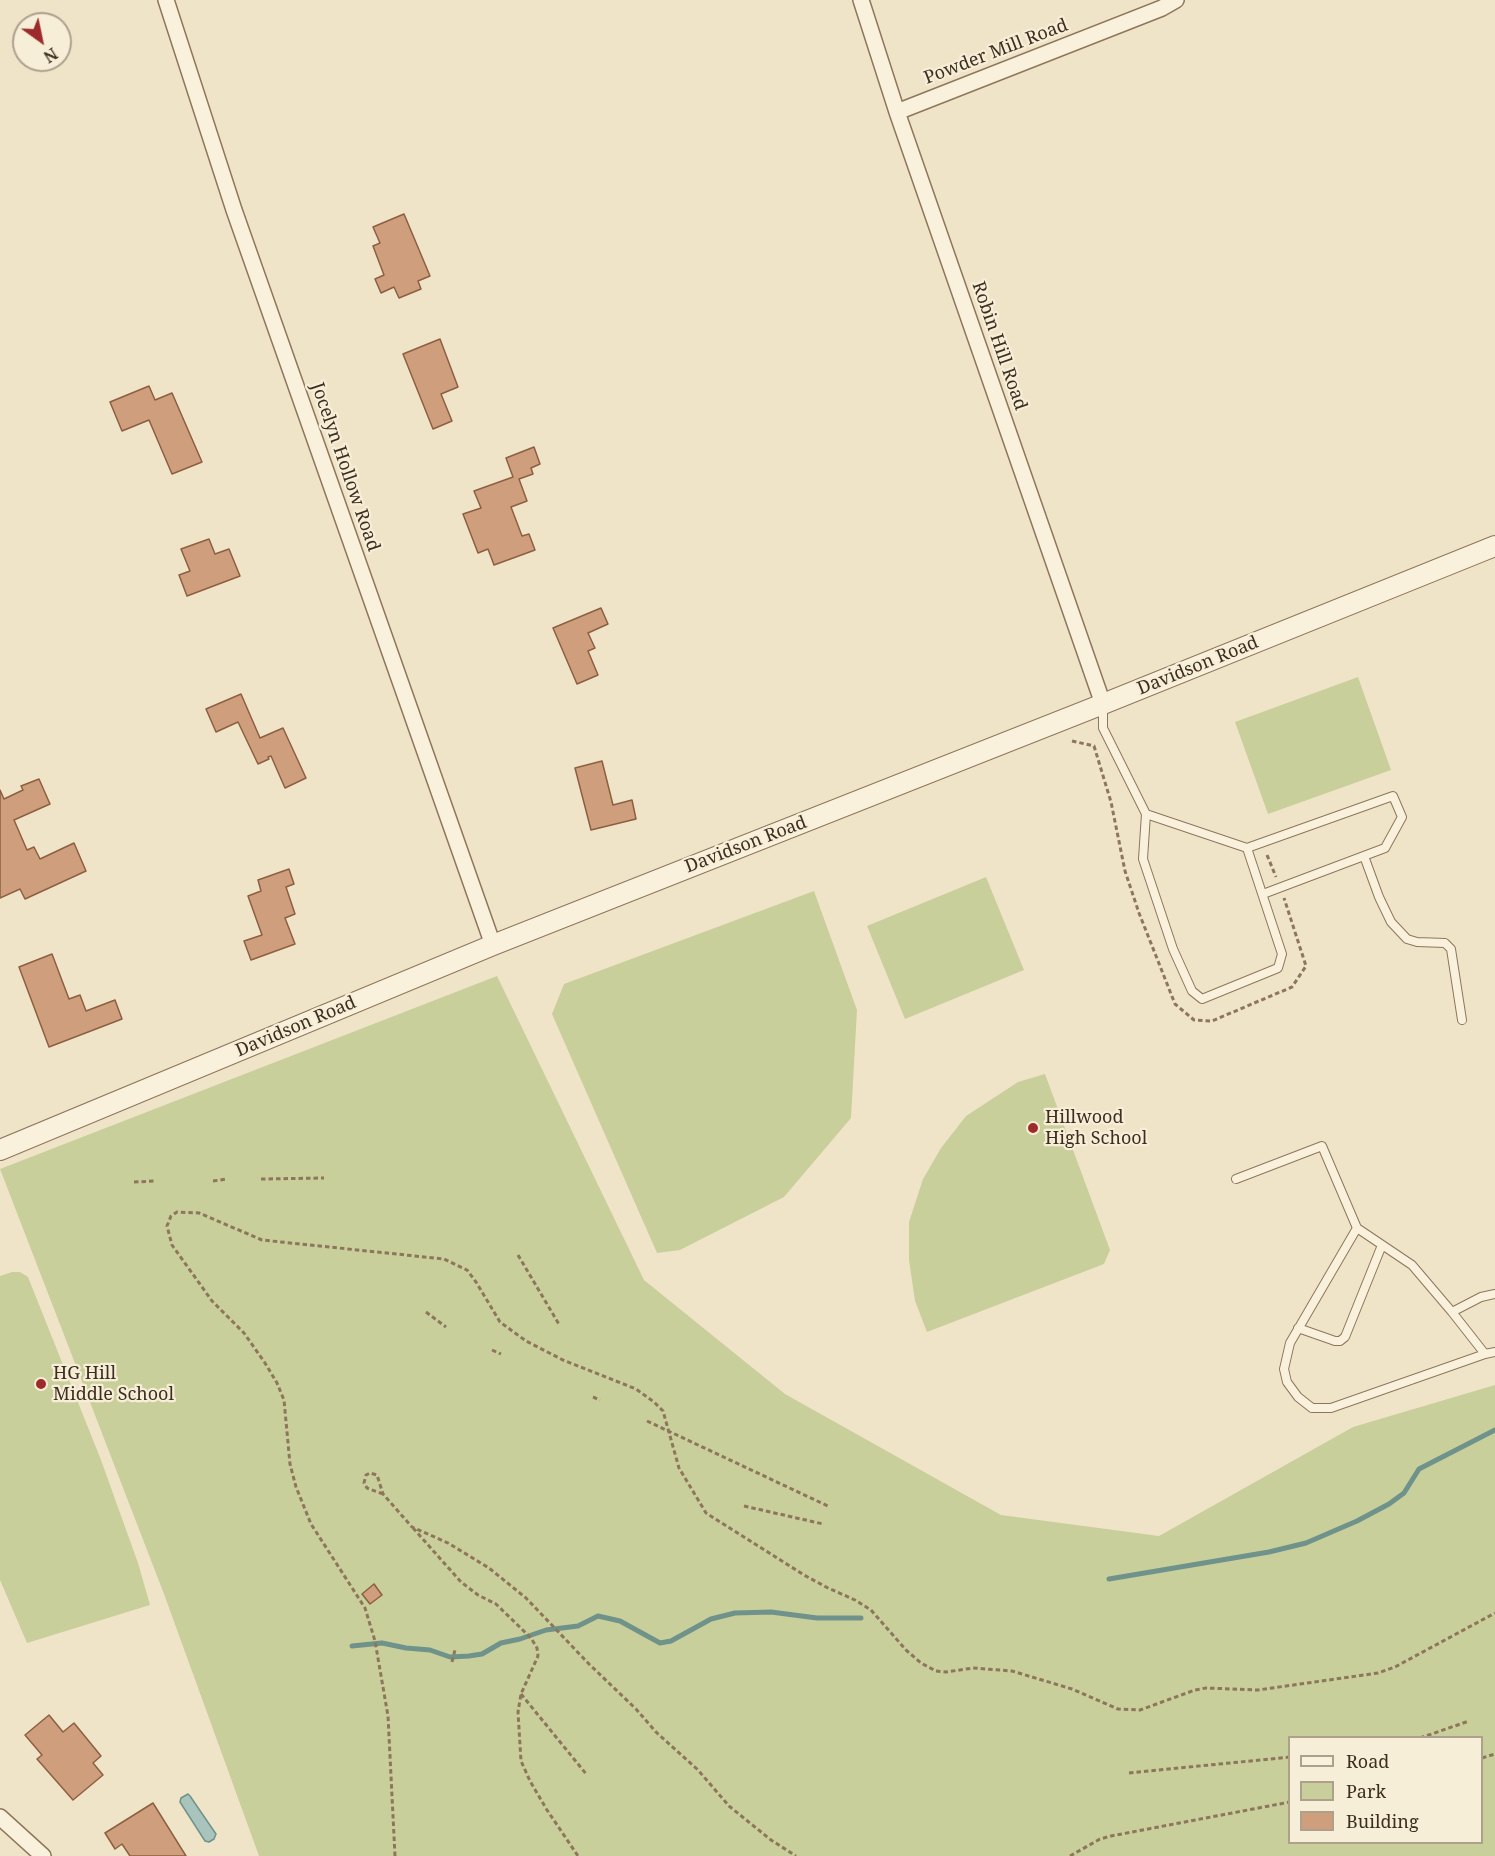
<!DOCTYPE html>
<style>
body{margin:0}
#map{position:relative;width:1495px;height:1856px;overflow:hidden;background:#f0e4c8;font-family:"Noto Serif",serif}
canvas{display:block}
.legend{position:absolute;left:1288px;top:1736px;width:195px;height:108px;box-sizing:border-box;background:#f7eed8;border:2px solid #ada18e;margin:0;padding:8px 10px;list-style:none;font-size:18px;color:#3d2e20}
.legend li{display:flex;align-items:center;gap:12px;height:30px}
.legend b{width:30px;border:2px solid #ada18e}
.north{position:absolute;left:12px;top:12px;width:60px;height:60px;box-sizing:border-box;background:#f7eed8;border:2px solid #ada18e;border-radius:50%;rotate:147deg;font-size:16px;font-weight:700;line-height:24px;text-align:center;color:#3d2e20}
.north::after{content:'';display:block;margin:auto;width:21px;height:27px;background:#9e2a2b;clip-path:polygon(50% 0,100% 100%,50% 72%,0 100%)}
</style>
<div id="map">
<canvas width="1495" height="1856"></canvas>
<ul class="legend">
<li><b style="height:8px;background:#faf1dc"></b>Road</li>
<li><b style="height:16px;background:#c9cf9b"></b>Park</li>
<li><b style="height:16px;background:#cf9f7d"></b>Building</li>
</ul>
<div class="north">N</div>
</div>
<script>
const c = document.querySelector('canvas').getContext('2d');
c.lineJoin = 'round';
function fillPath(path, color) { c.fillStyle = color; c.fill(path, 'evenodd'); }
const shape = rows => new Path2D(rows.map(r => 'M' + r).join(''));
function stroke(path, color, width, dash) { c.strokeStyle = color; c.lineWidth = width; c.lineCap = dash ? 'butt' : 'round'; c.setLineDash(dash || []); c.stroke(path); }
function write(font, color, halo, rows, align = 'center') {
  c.font = font + ' "Noto Serif",serif'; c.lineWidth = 4.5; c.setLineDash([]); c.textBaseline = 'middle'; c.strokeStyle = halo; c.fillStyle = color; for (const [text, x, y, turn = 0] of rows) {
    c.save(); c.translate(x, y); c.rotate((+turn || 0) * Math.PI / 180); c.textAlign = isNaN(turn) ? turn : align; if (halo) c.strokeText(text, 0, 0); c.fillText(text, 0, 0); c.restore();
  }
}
fillPath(shape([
 [1358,677,1391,770,1268,814,1235,722],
 [986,877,1024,970,905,1019,867,926],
 [814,891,857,1010,851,1118,784,1197,680,1250,657,1253,552,1014,564,984],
 [497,976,644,1280,785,1394,1001,1515,1159,1536,1353,1427,1495,1385,1495,1856,259,1856,164,1594,0,1169],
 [1290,1738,1482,1738,1482,1842,1290,1842],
 [1045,1074,1110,1250,1104,1264,927,1332,915,1301,909,1260,909,1222,923,1179,941,1148,966,1116,1018,1082],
 [12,1272,20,1272,28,1277,101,1460,138,1563,150,1605,27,1643,0,1580,0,1276]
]), '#c9cf9b');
const water = shape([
 [188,1794,190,1796,216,1834,214,1839,209,1842,205,1841,180,1802,181,1798,188,1794]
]);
fillPath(water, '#a9c4bc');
stroke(water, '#6f938a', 1.5);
stroke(shape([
 [1109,1579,1269,1552,1306,1543,1357,1521,1389,1504,1404,1493,1419,1469,1495,1430],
 [352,1646,382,1643,406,1648,430,1650,450,1657,469,1656,482,1654,501,1643,520,1639,546,1630,578,1626,598,1616,620,1621,660,1643,671,1641,711,1619,735,1613,771,1612,817,1618,861,1618]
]), '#6f938a', 5);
const building = shape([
 [404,214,430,276,418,281,421,289,399,298,394,287,381,293,375,279,384,275,373,246,380,243,373,227,404,214],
 [440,339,458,387,441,394,452,421,433,429,403,354,440,339],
 [149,386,155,400,172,393,202,462,172,474,149,420,122,431,110,402,149,386],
 [534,447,540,464,531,468,533,474,519,479,527,501,511,507,522,536,529,534,535,550,494,565,488,549,478,553,463,514,481,508,474,491,513,477,506,458,534,447],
 [209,539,215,554,229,549,240,576,187,596,179,575,190,571,181,549,209,539],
 [601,608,608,624,588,633,595,648,588,651,598,675,577,684,553,628,601,608],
 [241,694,260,738,283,728,306,778,285,788,271,756,268,757,269,759,258,764,238,722,216,732,206,709,241,694],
 [602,761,613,805,632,800,636,819,591,830,575,768,602,761],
 [39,779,50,804,14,820,27,850,34,847,40,859,74,843,86,871,25,899,20,889,0,898,0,790,4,799,23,790,21,786,39,779],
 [289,869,294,884,286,887,295,914,285,918,295,944,251,960,244,941,262,935,248,896,261,891,258,880,289,869],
 [52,954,69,999,80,995,86,1011,115,1000,122,1019,49,1047,19,967,52,954],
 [374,1584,382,1595,370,1604,362,1594,374,1584],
 [49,1715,63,1732,74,1723,101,1756,93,1763,103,1775,73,1800,37,1759,42,1755,25,1735,49,1715],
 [153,1803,186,1856,130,1856,122,1844,115,1849,105,1833,153,1803]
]);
fillPath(building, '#cf9f7d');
stroke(building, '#8d5f41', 1.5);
const service = shape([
 [1103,706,1103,728,1146,814,1143,859,1173,949,1192,991,1202,999,1278,968,1282,954,1247,848,1146,814],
 [1247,848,1393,796,1402,817,1385,848,1263,894],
 [1364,856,1379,897,1391,922,1407,939,1417,942,1445,943,1451,949,1462,1020],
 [1236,1179,1322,1146,1357,1228,1412,1265,1452,1312,1481,1297,1495,1294],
 [1357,1228,1290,1343,1284,1369,1287,1382,1298,1397,1312,1408,1331,1408,1485,1354],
 [1452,1312,1485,1354,1495,1352],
 [1298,1328,1335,1341,1340,1341,1345,1337,1382,1245]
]);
const minor = shape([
 [166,0,234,210,493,945],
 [861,0,897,112,1103,704],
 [897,112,1162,8,1176,0],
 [0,1817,43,1856]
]);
const tertiary = shape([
 [0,1150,493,945,1103,704,1495,546]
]);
stroke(service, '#8d765c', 10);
stroke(minor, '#8d765c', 18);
stroke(tertiary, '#8d765c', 22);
stroke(shape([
 [1072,741,1094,746,1111,802,1125,871,1139,913,1175,1004,1194,1020,1212,1021,1292,987,1306,966,1284,898],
 [1267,855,1276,877],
 [261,1179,324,1178],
 [213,1181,227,1179],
 [134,1182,155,1181],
 [518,1255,560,1326],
 [426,1312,446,1327],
 [492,1350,501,1354],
 [593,1397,600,1400],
 [647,1421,830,1507],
 [383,1494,367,1488,364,1483,366,1475,370,1473,377,1475,383,1494,412,1527,448,1543,489,1568,526,1598,589,1664,636,1709,656,1732,698,1770,729,1806,771,1840,796,1856],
 [744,1506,823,1524],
 [413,1528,461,1582,478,1595,496,1604,531,1638,537,1648,538,1656,521,1694,518,1712,521,1761,530,1781,547,1810,578,1856],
 [452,1662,455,1650],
 [521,1694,587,1775],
 [1420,1738,1469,1721],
 [1482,1758,1495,1754],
 [1129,1773,1290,1757],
 [395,1856,388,1716,375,1641,365,1608,311,1524,296,1487,290,1464,284,1400,277,1383,265,1363,244,1333,212,1301,172,1245,167,1226,171,1216,177,1212,199,1213,262,1240,444,1259,467,1270,476,1282,500,1322,526,1341,563,1360,636,1389,654,1402,663,1411,679,1468,706,1513,804,1575,828,1588,855,1600,871,1610,906,1650,921,1663,936,1671,946,1672,973,1668,1012,1671,1072,1689,1118,1709,1140,1710,1195,1690,1206,1688,1258,1690,1378,1673,1395,1667,1495,1613],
 [1070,1856,1100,1839,1111,1836,1290,1802]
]), '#8d765c', 3, [4.5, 3]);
stroke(service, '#faf1dc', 8);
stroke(minor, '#faf1dc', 15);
stroke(tertiary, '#faf1dc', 20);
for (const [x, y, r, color] of [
 [1033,1128,6,"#9e2a2b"],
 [41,1384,6,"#9e2a2b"]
]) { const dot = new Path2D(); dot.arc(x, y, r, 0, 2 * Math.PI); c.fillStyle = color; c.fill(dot); stroke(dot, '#f7eed8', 2); }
write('18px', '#3d2e20', '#f7eed8', [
 ["Powder Mill Road",996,52,-21],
 ["Robin Hill Road",999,346,71],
 ["Jocelyn Hollow Road",345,467,71],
 ["Davidson Road",1198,666,-22],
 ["Davidson Road",746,845,-21],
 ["Davidson Road",296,1027,-23]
]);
write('18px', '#3d2e20', '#f7eed8', [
 ["Hillwood",1045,1118],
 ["High School",1045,1139],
 ["HG Hill",53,1374],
 ["Middle School",53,1395]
], 'left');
</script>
